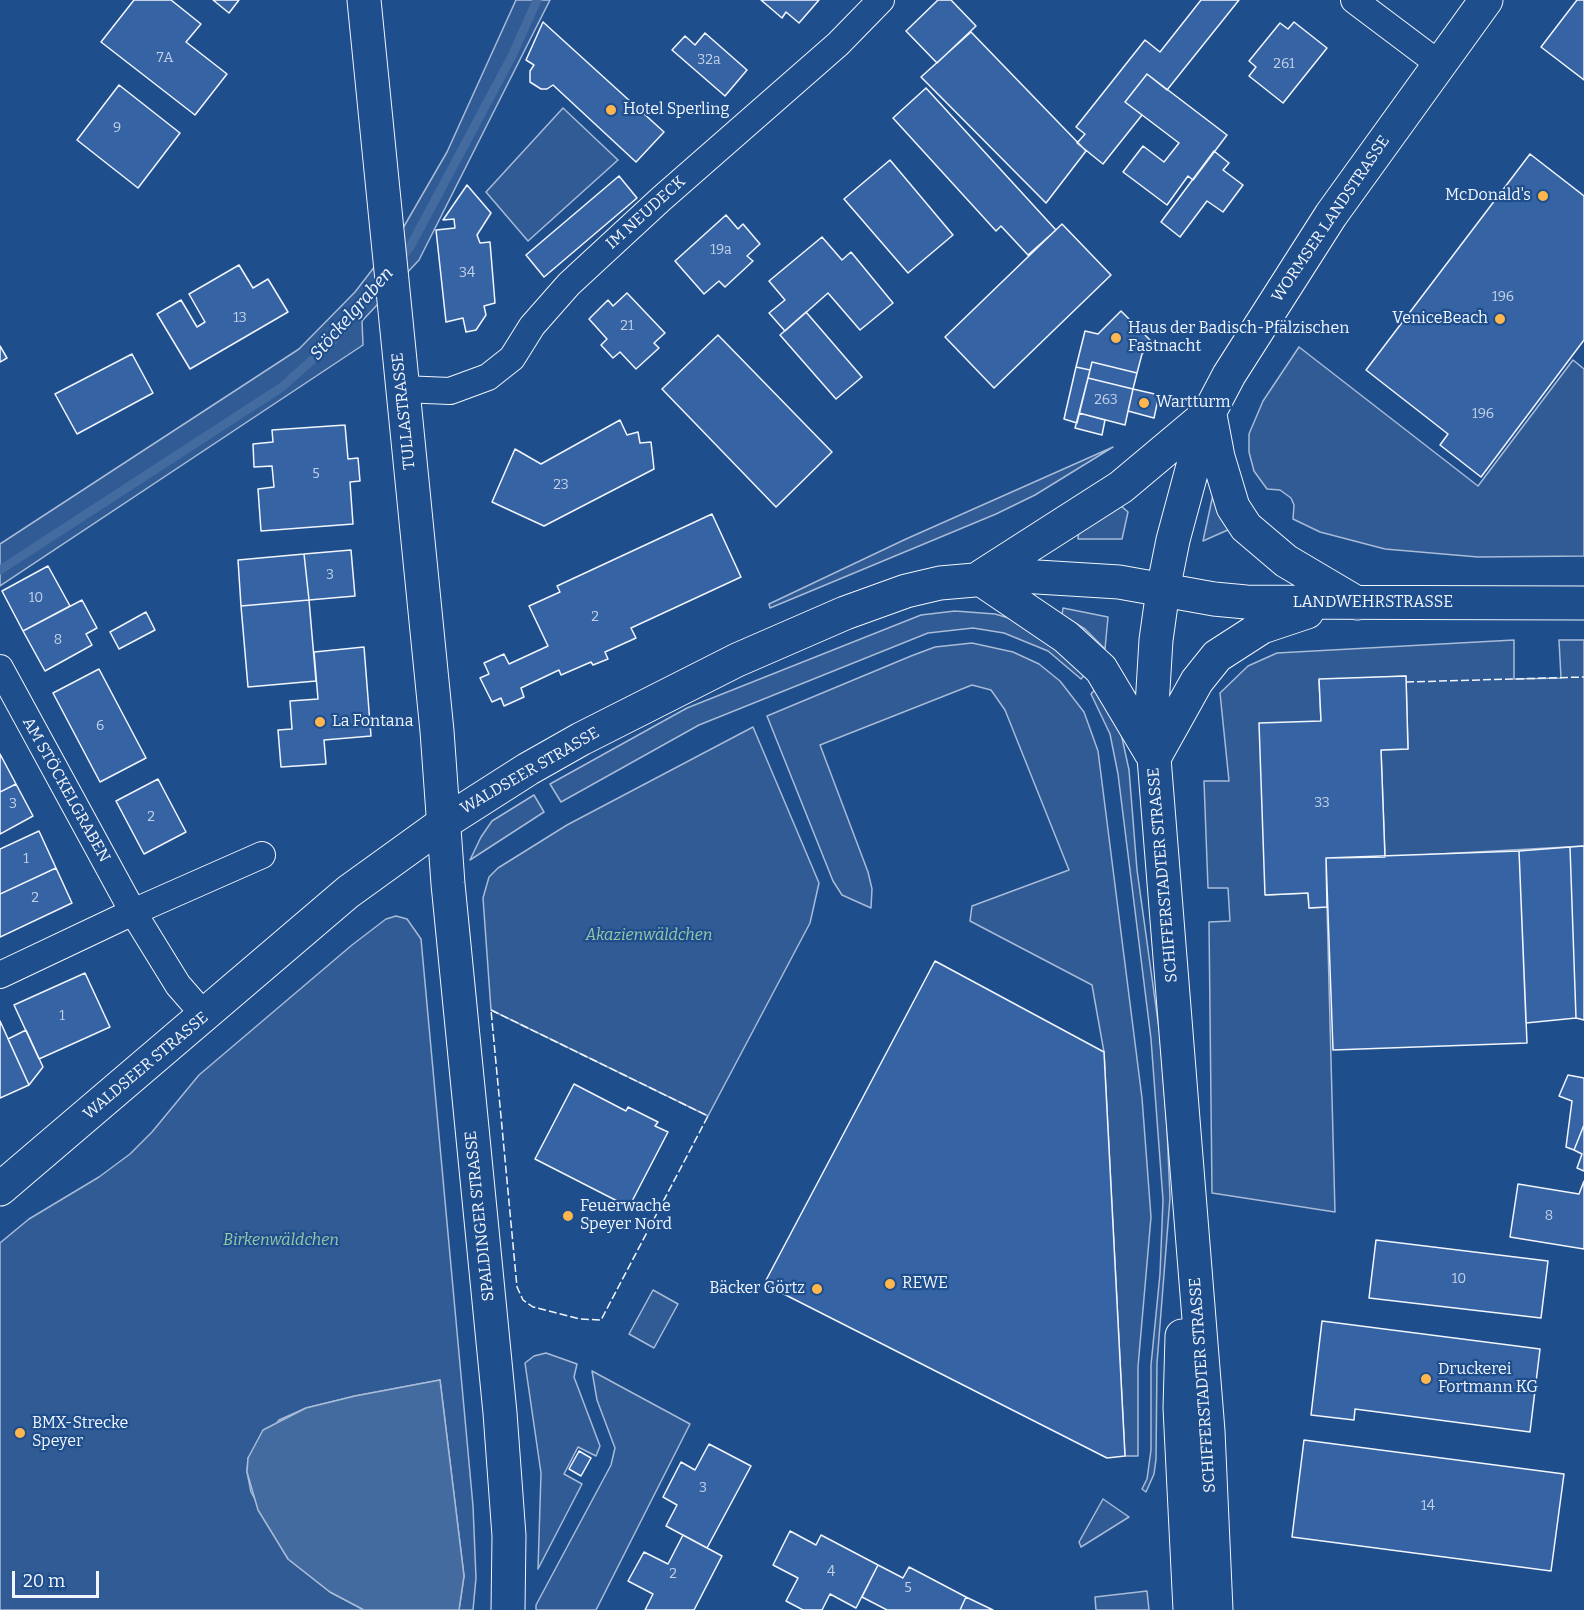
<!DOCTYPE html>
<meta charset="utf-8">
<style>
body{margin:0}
#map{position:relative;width:1584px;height:1610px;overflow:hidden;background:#1f4e8c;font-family:Bitter,serif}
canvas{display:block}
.scale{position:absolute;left:12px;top:1571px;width:87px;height:27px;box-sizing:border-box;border:3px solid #f2f6ff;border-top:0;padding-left:8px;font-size:18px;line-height:21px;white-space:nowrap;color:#f2f6ff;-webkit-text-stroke:4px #1f4e8c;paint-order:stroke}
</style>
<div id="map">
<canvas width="1584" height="1610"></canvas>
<div class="scale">20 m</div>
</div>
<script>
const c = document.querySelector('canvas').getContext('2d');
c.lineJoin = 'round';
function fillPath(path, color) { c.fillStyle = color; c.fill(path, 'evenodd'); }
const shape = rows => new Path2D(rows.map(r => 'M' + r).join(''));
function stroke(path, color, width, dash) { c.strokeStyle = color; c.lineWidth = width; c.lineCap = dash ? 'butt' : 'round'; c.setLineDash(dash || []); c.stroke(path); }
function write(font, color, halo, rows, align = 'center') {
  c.font = font + ' Bitter,serif'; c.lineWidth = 4.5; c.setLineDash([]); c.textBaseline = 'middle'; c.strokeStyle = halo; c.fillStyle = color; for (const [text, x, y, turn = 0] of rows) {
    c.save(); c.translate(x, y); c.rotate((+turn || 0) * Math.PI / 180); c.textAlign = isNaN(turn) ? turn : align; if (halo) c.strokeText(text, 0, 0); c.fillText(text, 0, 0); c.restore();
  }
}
const built = shape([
 [516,0,550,0,419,260,362,321,363,345,0,586,0,544,299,349,355,292,399,235,447,152,516,0],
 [563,108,618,160,528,241,486,192,563,108],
 [1299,347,1478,486,1573,360,1584,369,1584,556,1478,557,1385,549,1320,532,1293,519,1294,505,1291,498,1280,490,1267,489,1254,471,1249,452,1249,434,1263,401,1299,347],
 [1113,447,1035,495,996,514,770,608,769,604,906,539,1113,447],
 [1214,490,1230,529,1203,541,1214,490],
 [1120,505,1128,512,1122,539,1078,539,1079,528,1120,505],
 [1063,608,1108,617,1105,649,1085,629,1062,615,1063,608],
 [955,611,995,614,1012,619,1089,670,1081,679,1048,651,1004,633,973,628,928,633,699,725,561,802,550,784,687,708,921,615,955,611],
 [1514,640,1514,679,1561,678,1559,640,1584,640,1584,846,1385,857,1381,750,1408,749,1406,676,1319,680,1321,721,1266,895,1308,893,1309,908,1327,907,1335,1212,1212,1193,1209,922,1230,921,1228,888,1208,888,1204,781,1229,781,1220,693,1248,666,1277,653,1514,640],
 [972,643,1013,652,1039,664,1060,681,1084,712,1098,751,1142,1098,1151,1217,1138,1367,1138,1456,1125,1456,1104,1052,1092,985,970,921,972,906,1069,870,1005,710,991,690,972,685,820,745,868,872,872,889,871,908,842,895,833,881,767,716,911,656,935,647,972,643],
 [1099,685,1119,724,1129,770,1137,870,1160,1036,1167,1128,1170,1198,1157,1363,1156,1459,1154,1474,1146,1492,1142,1489,1147,1479,1151,1450,1151,1365,1160,1274,1163,1200,1151,1039,1118,774,1110,734,1091,694,1099,685],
 [753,727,819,883,810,923,708,1116,491,1010,483,898,489,877,498,868,567,825,753,727],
 [534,795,544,812,470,860,481,837,492,821,534,795],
 [396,916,407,919,421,939,473,1506,476,1578,473,1610,459,1610,464,1576,440,1380,355,1396,306,1408,279,1420,248,1458,247,1472,251,1492,288,1559,330,1592,364,1610,0,1610,0,1243,29,1219,99,1177,130,1154,152,1132,199,1075,352,945,386,919,396,916],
 [653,1290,678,1304,654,1348,629,1334,653,1290],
 [546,1353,577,1364,574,1377,600,1446,596,1456,578,1447,564,1474,582,1484,538,1569,541,1473,525,1363,534,1356,546,1353],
 [592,1371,690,1424,596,1610,536,1610,536,1605,611,1465,615,1448,597,1400,592,1371],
 [1103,1499,1129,1517,1081,1547,1079,1542,1103,1499],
 [1147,1591,1149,1610,1096,1610,1095,1597,1147,1591]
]);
fillPath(built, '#305b95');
stroke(built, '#a8bbd7', 1.5);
const water = shape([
 [440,1380,464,1576,459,1610,364,1610,330,1592,288,1559,258,1510,247,1472,248,1458,263,1430,306,1408,355,1396,440,1380]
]);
fillPath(water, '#446ba0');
stroke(water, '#a8bbd7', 1.5);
stroke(shape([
 [399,260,410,247,512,56,537,0],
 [0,570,282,387,330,344,383,280]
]), '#446ba0', 9);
const building = shape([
 [134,0,171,0,201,24,186,42,227,74,195,115,101,42,134,0],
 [213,0,239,0,229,13,213,0],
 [761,0,819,0,799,23,786,12,782,18,761,0],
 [938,0,951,0,976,26,937,63,906,31,938,0],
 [1201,0,1239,0,1167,90,1147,74,1125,102,1142,115,1103,164,1077,143,1085,134,1076,127,1145,40,1160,52,1201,0],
 [1577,0,1584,0,1584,80,1541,47,1577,0],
 [543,22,664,132,636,162,553,85,547,89,541,89,530,82,530,71,534,65,526,60,543,22],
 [1294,22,1327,48,1283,103,1249,76,1256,67,1249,61,1280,23,1288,29,1294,22],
 [971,32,1086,151,1046,203,921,77,971,32],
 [705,33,747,70,725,96,672,50,685,36,695,45,705,33],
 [1147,74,1227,135,1193,180,1188,176,1167,205,1123,172,1143,146,1164,162,1179,143,1125,102,1147,74],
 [119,85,180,133,138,188,77,140,119,85],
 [926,88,1056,230,1028,255,1001,226,996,231,893,118,926,88],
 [1214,151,1229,163,1223,170,1243,185,1223,212,1207,201,1180,237,1161,222,1214,151],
 [1530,154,1584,196,1584,340,1481,477,1440,445,1448,434,1366,370,1530,154],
 [890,160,953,235,908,273,844,199,890,160],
 [619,176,637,198,544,277,526,255,619,176],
 [467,185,491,213,477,235,480,243,490,242,495,303,484,306,486,315,476,330,466,332,463,318,446,322,436,230,455,228,454,219,443,220,467,185],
 [726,215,738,229,743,224,760,244,747,256,753,261,725,287,719,281,704,294,675,261,726,215],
 [1062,224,1111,275,994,388,945,337,1062,224],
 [822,237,842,260,851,252,893,303,860,330,828,293,785,331,769,313,785,300,769,281,822,237],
 [239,265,253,288,268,279,288,312,190,369,157,314,181,300,197,327,205,322,189,294,239,265],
 [627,293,665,333,654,343,659,348,636,369,620,352,613,358,601,345,607,339,589,319,608,300,613,306,627,293],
 [1121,311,1153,343,1142,354,1137,373,1092,362,1090,370,1076,367,1085,331,1098,334,1121,311],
 [806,312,862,377,836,399,780,335,806,312],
 [718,335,832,452,776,507,662,389,718,335],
 [0,346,7,358,0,362,0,346],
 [132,354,153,393,77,434,55,394,132,354],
 [1092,362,1137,373,1133,389,1088,378,1092,362],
 [1076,367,1090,370,1077,423,1064,419,1076,367],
 [1088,378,1133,389,1125,425,1079,413,1088,378],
 [1133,389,1159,395,1154,418,1128,411,1133,389],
 [1079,413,1105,420,1102,435,1075,428,1079,413],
 [620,420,627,435,638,432,640,443,651,442,654,469,544,526,492,502,515,449,541,464,620,420],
 [345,425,348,459,358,458,360,481,350,482,353,524,261,531,258,489,274,487,272,466,254,467,253,444,273,442,272,430,345,425],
 [712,514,741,577,631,628,636,638,605,652,608,659,593,665,591,662,561,675,559,670,521,688,524,697,504,706,501,698,492,702,480,678,489,674,484,663,504,654,509,664,548,646,529,606,560,592,557,586,712,514],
 [351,550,355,596,309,600,304,554,351,550],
 [304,554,309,600,241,606,238,560,304,554],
 [48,566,70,606,23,631,2,591,48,566],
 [82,600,97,628,86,634,92,645,45,671,23,631,82,600],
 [309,600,316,681,248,687,241,606,309,600],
 [146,612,155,630,119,649,110,632,146,612],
 [364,647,371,736,324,740,326,764,281,767,278,730,292,729,290,701,318,699,314,652,364,647],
 [99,669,146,758,100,782,53,693,99,669],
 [1406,676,1408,749,1381,750,1385,857,1326,858,1327,907,1309,908,1308,893,1265,895,1259,723,1321,721,1319,679,1406,676],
 [0,754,16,784,0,792,0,754],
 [158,779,186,832,144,854,116,801,158,779],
 [16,784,33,816,0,834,0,792,16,784],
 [39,831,56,868,0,894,0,849,39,831],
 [1584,846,1584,1020,1576,1018,1570,847,1584,846],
 [1570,847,1576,1018,1526,1023,1519,851,1570,847],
 [1519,851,1527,1043,1333,1050,1326,858,1519,851],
 [56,868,72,903,0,937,0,894,56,868],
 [935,961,1104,1052,1125,1456,1107,1458,764,1284,935,961],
 [85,973,110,1027,39,1059,14,1005,85,973],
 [0,1021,29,1085,0,1098,0,1021],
 [26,1030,43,1067,29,1085,8,1039,26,1030],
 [1568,1075,1584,1078,1584,1125,1574,1150,1566,1147,1572,1101,1559,1096,1568,1075],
 [574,1084,626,1111,628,1107,658,1122,655,1126,668,1132,629,1207,535,1159,574,1084],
 [1584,1125,1584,1171,1577,1168,1582,1154,1574,1150,1584,1125],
 [1584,1181,1584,1249,1510,1237,1518,1184,1579,1194,1584,1181],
 [1376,1240,1548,1261,1541,1318,1369,1298,1376,1240],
 [1322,1321,1540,1349,1530,1432,1355,1409,1354,1420,1311,1415,1322,1321],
 [1304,1440,1564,1474,1551,1571,1292,1537,1304,1440],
 [709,1444,751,1466,707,1548,666,1526,677,1505,663,1497,681,1462,695,1470,709,1444],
 [579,1451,591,1458,581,1476,569,1469,579,1451],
 [790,1531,816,1545,821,1535,878,1565,856,1608,830,1594,822,1610,803,1610,786,1601,798,1578,773,1565,790,1531],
 [683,1535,722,1556,694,1610,645,1610,653,1594,628,1581,644,1552,668,1564,683,1535],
 [878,1565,903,1578,909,1567,966,1597,960,1610,887,1610,862,1597,878,1565],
 [966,1597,993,1610,960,1610,966,1597]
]);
fillPath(building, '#3563a3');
stroke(building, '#f2f6ff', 1.5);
const minor = shape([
 [1354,0,1439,64],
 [402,389,450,391,488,377,512,358,532,326,569,284,661,199,838,44,881,0],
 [0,668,133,912,262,855],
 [0,975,133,912,178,985,205,1016]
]);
const tertiary = shape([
 [364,0,437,731,448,884,500,1413,509,1536,508,1610]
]);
const secondary = shape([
 [1210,415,1218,457,1233,507,1246,527,1286,561,1357,603],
 [982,576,1121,487,1208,414],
 [979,578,1066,637,1101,669,1151,753],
 [1154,758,1197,681,1217,656,1262,627,1307,612],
 [0,1189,348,892,445,822,528,769,581,739,737,660,845,613,906,591,940,583,1021,576,1119,582,1214,599,1246,602,1584,603],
 [1182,1336,1180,1408,1190,1610],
 [1216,1610,1208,1431,1154,758,1152,706,1156,640,1163,590,1173,540,1197,451,1209,413,1229,375,1331,215,1486,0]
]);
stroke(minor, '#f2f6ff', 28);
stroke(tertiary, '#f2f6ff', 35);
stroke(secondary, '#f2f6ff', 35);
stroke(minor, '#1f4e8c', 26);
stroke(tertiary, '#1f4e8c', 33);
stroke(secondary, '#1f4e8c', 33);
stroke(shape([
 [1406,682,1584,677],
 [491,1010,708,1116,601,1320,580,1319,533,1307,523,1300,517,1287,491,1010]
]), '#f2f6ff', 1.5, [8, 3]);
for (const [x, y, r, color] of [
 [611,110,6,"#ffb74d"],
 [1543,196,6,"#ffb74d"],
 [1500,319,6,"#ffb74d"],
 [1116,338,6,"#ffb74d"],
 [1144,403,6,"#ffb74d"],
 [320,722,6,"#ffb74d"],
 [568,1216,6,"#ffb74d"],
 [890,1284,6,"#ffb74d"],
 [817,1289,6,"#ffb74d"],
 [1426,1379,6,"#ffb74d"],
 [20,1433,6,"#ffb74d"]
]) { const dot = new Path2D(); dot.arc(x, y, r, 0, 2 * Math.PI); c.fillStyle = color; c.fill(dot); stroke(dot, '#1f4e8c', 2); }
write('14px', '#c3d1e8', null, [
 ["7A",165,58],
 ["32a",709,60],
 ["261",1284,64],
 ["9",117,128],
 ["19a",721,250],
 ["34",467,273],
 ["196",1503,297],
 ["13",240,318],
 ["21",627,326],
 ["263",1106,400],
 ["196",1483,414],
 ["5",316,474],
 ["23",561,485],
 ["3",330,575],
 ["10",36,598],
 ["2",595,617],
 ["8",58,640],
 ["6",100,726],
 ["33",1322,803],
 ["3",13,804],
 ["2",151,817],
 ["1",26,859],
 ["2",35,898],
 ["1",62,1016],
 ["8",1549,1216],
 ["10",1459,1279],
 ["3",703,1488],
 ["14",1428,1506],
 ["4",831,1572],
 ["2",673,1574],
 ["5",908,1588]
]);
write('16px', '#f2f6ff', '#1f4e8c', [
 ["Hotel Sperling",623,110],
 ["McDonald's",1531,196,"right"],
 ["VeniceBeach",1488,319,"right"],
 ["Haus der Badisch-Pfälzischen",1128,329],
 ["Fastnacht",1128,347],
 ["Wartturm",1156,403],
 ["La Fontana",332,722],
 ["Feuerwache",580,1207],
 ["Speyer Nord",580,1225],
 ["REWE",902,1284],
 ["Bäcker Görtz",805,1289,"right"],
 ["Druckerei",1438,1370],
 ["Fortmann KG",1438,1388],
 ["BMX-Strecke",32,1424],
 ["Speyer",32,1442]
], 'left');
write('16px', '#f2f6ff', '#1f4e8c', [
 ["IM NEUDECK",646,213,-42],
 ["WORMSER LANDSTRASSE",1331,219,-56],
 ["TULLASTRASSE",404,411,-96],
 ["LANDWEHRSTRASSE",1373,603],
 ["WALDSEER STRASSE",530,771,-30],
 ["AM STÖCKELGRABEN",66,790,61],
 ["SCHIFFERSTADTER STRASSE",1163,875,-95],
 ["WALDSEER STRASSE",146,1066,-40],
 ["SPALDINGER STRASSE",480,1216,-96],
 ["SCHIFFERSTADTER STRASSE",1203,1385,-94]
]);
write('italic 16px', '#97c8a6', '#1f4e8c', [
 ["Akazienwäldchen",649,936],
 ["Birkenwäldchen",281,1241]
]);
write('italic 18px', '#f2f6ff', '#1f4e8c', [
 ["Stöckelgraben",352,314,-49]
]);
</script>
